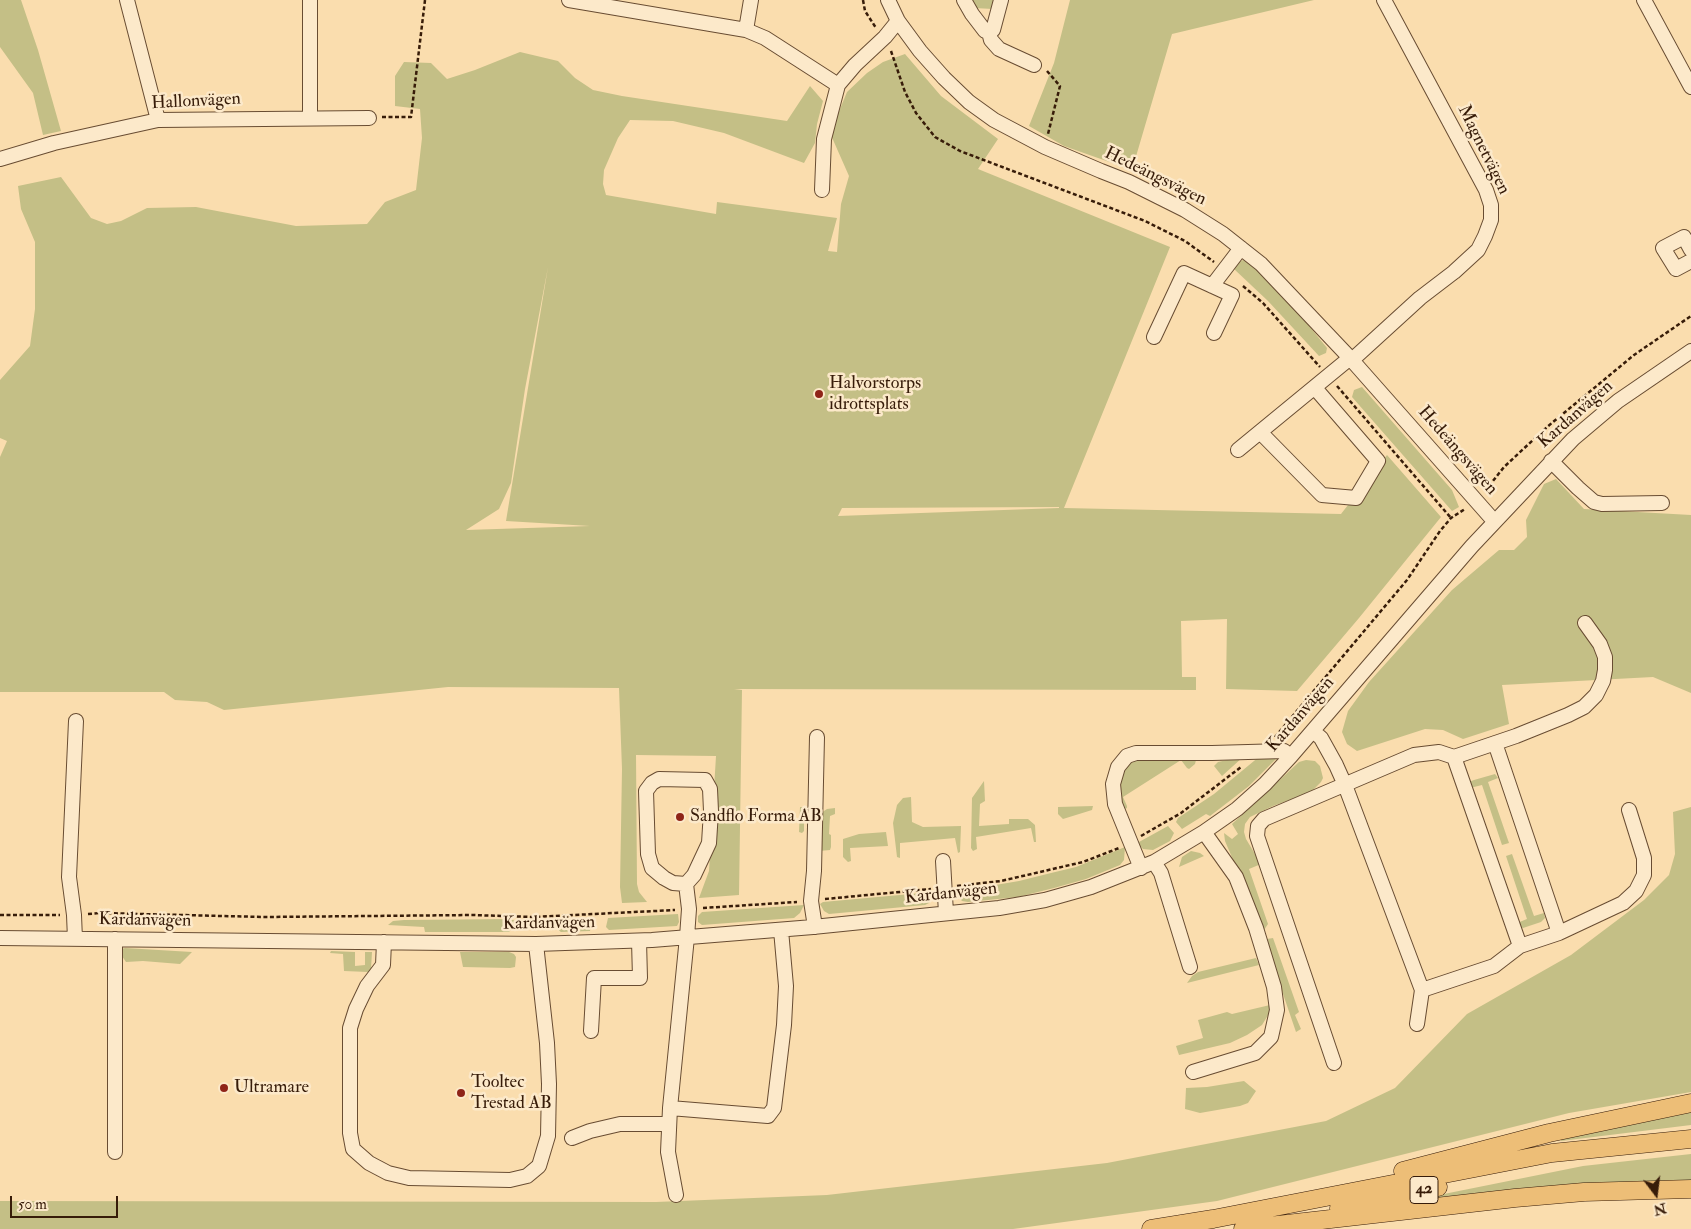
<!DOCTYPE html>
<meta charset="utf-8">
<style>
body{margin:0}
#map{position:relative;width:1691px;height:1229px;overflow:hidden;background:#faddae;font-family:"IM FELL Double Pica",serif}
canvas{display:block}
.north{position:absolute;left:1631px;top:1169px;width:50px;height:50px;-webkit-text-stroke:4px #fce9ca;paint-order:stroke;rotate:165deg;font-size:14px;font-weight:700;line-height:20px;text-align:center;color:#371c09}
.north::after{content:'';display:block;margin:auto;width:18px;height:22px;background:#371c09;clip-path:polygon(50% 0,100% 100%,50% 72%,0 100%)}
.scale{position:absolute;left:10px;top:1196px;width:108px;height:22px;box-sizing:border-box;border:2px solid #371c09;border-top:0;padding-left:6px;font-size:15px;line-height:18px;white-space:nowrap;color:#371c09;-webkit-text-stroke:4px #fce9ca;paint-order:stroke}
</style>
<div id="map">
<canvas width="1691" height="1229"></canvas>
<div class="north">N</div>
<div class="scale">50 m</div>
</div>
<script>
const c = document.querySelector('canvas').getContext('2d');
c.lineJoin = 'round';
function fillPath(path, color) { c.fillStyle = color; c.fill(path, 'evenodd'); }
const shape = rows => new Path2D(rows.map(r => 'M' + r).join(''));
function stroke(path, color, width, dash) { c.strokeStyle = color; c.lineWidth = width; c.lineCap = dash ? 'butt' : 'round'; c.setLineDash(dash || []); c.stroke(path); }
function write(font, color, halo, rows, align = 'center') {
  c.font = font + ' "IM FELL Double Pica",serif'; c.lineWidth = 5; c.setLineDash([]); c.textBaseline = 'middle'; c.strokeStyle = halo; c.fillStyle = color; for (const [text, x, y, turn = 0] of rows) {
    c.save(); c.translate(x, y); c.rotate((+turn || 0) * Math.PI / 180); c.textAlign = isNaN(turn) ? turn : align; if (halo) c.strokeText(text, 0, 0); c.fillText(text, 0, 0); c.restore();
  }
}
fillPath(shape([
 [0,0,21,0,38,50,61,131,43,135,33,93,0,47],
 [970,0,996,0,993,9,974,8],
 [1070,0,1314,0,1172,34,1132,170,1064,146,1029,126,1054,63],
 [520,52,558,61,575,78,593,90,622,96,787,121,810,86,823,101,817,124,815,143,804,163,724,133,673,121,630,120,618,138,604,170,603,184,606,195,716,214,717,202,837,218,828,251,837,252,841,204,849,176,830,133,847,92,867,73,883,62,905,54,941,96,998,139,978,169,1170,247,1064,508,1341,514,1387,455,1441,517,1359,618,1297,691,1226,689,1227,619,1181,621,1182,677,1196,677,1196,690,734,689,742,690,739,895,699,898,709,871,716,756,636,755,637,884,639,892,647,902,622,903,620,887,622,769,619,688,448,687,224,710,207,702,175,700,164,692,0,692,0,457,7,441,0,438,0,380,30,346,35,309,35,242,21,209,18,186,61,177,91,218,107,224,121,221,147,208,196,207,296,226,367,224,385,202,416,190,422,138,420,109,395,106,395,76,404,62,431,63,447,79,475,70],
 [548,267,506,521,590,526,466,530,499,509,511,483,525,389],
 [1059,507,1059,508,838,516,842,508],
 [1243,260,1247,261,1293,306,1327,348,1326,353,1319,356,1268,301,1234,269,1236,264],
 [1362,387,1452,490,1459,507,1452,511,1352,397,1354,390],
 [1556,479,1584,509,1691,515,1691,693,1653,677,1502,685,1509,724,1463,739,1443,730,1425,729,1357,751,1347,744,1342,732,1348,711,1369,682,1452,590,1499,550,1514,550,1527,537,1526,520,1544,484],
 [1260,756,1275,756,1276,759,1249,786,1210,816,1206,814,1182,829,1176,822,1178,818,1214,794],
 [1243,757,1222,776,1214,766,1218,762,1227,760],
 [1139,759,1196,760,1195,764,1189,769,1187,768,1181,760,1123,797,1127,806,1127,808,1125,809,1123,808,1119,798,1120,780,1122,771,1129,763],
 [1306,760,1315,761,1320,766,1323,778,1321,782,1311,792,1273,806,1250,817,1245,824,1244,832,1246,839,1261,864,1249,869,1268,924,1264,930,1267,939,1273,938,1299,1012,1295,1015,1301,1029,1296,1032,1254,909,1225,841,1224,833,1232,839,1238,834,1232,824,1299,762],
 [1495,774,1498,778,1488,782,1509,843,1502,845,1482,785,1470,788,1469,782,1474,780],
 [984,781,985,801,980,804,979,826,1009,824,1009,819,1028,819,1035,825,1036,842,1034,842,1031,828,976,837,977,849,973,851,971,848,972,798],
 [911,797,912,822,923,827,961,826,960,852,958,853,955,838,900,843,900,858,897,857,893,823,897,805,903,798],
 [1093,806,1092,810,1063,819,1058,814,1058,807],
 [800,807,803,807,804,809,804,831,802,833,799,832],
 [1691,807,1691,1092,1569,1113,1217,1201,1013,1229,0,1229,0,1201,656,1202,827,1195,1107,1163,1326,1121,1395,1088,1467,1014,1571,955,1644,900,1669,875,1675,854,1673,812],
 [835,808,835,814,830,816,829,834,831,835,831,847,830,850,819,851,821,813,827,809],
 [1168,826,1174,833,1170,841,1153,850,1143,849,1139,845,1139,842],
 [886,832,888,846,850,848,851,861,848,862,843,857,843,839,859,834],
 [1125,847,1124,860,1120,865,1086,879,1054,888,1018,897,968,902,962,901,954,892,1019,881,1051,873,1076,867],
 [1191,851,1200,853,1204,856,1179,867,1182,857],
 [1512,854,1534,916,1544,913,1545,918,1541,922,1523,928,1518,926,1517,923,1527,919,1506,856],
 [933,892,935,894,929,903,925,905,829,914,824,911,820,904,823,902],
 [804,905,800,913,794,918,702,925,698,922,698,916,702,912],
 [678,914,679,922,677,926,609,930,606,927,608,918],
 [510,919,516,921,516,924,509,932,425,932,424,927,388,925,393,921,404,920],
 [550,919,591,919,591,926,590,931,561,932,549,923],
 [125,948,192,952,180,964,143,961,126,962,118,950],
 [331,951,355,952,355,966,365,965,365,952,372,952,371,969,368,972,344,971,343,954,330,953],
 [460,952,509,952,514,954,516,957,515,967,510,968,463,967],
 [1256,958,1259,965,1187,983,1192,976,1198,972],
 [1270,1005,1270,1012,1262,1025,1247,1035,1230,1043,1179,1055,1176,1046,1203,1038,1198,1020,1227,1012,1232,1014],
 [1244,1081,1256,1091,1248,1103,1240,1106,1200,1113,1185,1109,1186,1088,1207,1087],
 [1691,1112,1691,1125,1561,1141,1561,1138,1655,1118],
 [1691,1154,1691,1181,1431,1202,1429,1197,1583,1166]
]), '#c4bf86');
const minor = shape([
 [127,0,158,120],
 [569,0,746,30,765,38,838,85],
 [888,0,898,21,920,51,944,78,969,102,994,120,1045,147,1101,171,1129,182,1185,210,1223,234,1261,264,1350,358,1494,521],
 [964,0,972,14,985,31,989,32,993,30,1001,0],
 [1644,0,1691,87],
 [746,30,751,0],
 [989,32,991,40,999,49,1034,65],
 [310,118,310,0],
 [0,159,54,143,158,120,369,118],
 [822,190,824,139,838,85,855,65,885,37,898,21],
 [1691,250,1684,237,1663,248,1676,269,1691,261],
 [1212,286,1241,248],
 [1154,337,1184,273,1232,295,1214,333],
 [1352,360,1420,298,1454,272,1478,250,1485,236,1491,220,1491,205,1486,190,1384,0],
 [1260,432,1322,495,1356,498,1378,461,1315,388],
 [1238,450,1350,358],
 [1551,461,1578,488,1594,502,1602,504,1662,503],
 [1313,731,1321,738,1336,765,1345,785,1422,990,1417,1024],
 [1454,757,1520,946,1559,933,1495,743],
 [943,861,946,913],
 [1154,862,1161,873,1190,967],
 [1141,868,1115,804,1113,784,1118,767,1127,756,1136,753,1212,753,1284,751,1291,756],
 [815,927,811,901,814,871,817,737],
 [1559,933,1623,903,1636,891,1644,875,1644,858,1629,810],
 [0,938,536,944,652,940,813,927,999,908,1045,900,1091,887,1154,862,1204,832,1237,809,1265,784,1291,756,1472,546,1573,439,1618,401,1691,351],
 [75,939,74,915,69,877,76,721],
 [115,939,115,1152],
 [384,942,383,965,367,986,356,1009,350,1028,350,1133,353,1149,369,1163,388,1173,409,1178,510,1180,527,1176,539,1166,548,1136,549,1084,547,1043,536,944],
 [1422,990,1494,966,1520,946],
 [591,1031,594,978,640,978,639,941],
 [1334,1063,1257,836,1258,826,1264,819,1414,755,1439,752,1454,757,1516,736,1568,715,1584,707,1596,695,1603,681,1605,670,1605,657,1600,644,1585,623],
 [1193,1072,1255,1053,1271,1037,1277,1010,1274,987,1256,928,1236,877,1204,832],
 [670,1108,768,1116,774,1108,784,1025,786,986,781,930],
 [572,1138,590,1131,620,1124,669,1124],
 [676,1195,668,1152,670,1108,687,937,689,909,686,884,694,875,709,843,711,811,710,789,705,780,659,779,652,783,646,791,648,854,652,868,664,878,673,883,686,884]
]);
const major = shape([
 [1403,1171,1549,1133,1691,1103],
 [1339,1208,1438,1187],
 [1151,1229,1213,1219,1552,1153,1691,1139],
 [1243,1229,1515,1198,1584,1192,1691,1189]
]);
stroke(minor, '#684c32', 16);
stroke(major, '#371c09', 19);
stroke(shape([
 [863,0,865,11,876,28],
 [891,51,905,92,916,113,935,137,960,151,1145,221,1185,241,1214,262],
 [1047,71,1060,86,1048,134],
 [382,117,411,117,425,0],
 [1243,286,1263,303,1320,367],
 [1337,386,1451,518],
 [1485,491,1504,467,1547,427,1634,355,1691,316],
 [1275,737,1407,580,1440,531,1451,518,1465,509],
 [1141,836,1181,813,1241,767],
 [957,886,1001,881,1083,862,1119,848],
 [825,899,931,889],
 [703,908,797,902],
 [88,914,100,913,264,917,472,915,533,917,675,910],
 [0,915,60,915]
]), '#371c09', 2.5, [4, 2.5]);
stroke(minor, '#fce9ca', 14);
stroke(major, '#edbe77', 18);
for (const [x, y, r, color] of [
 [819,394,5,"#8f2418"],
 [680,817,5,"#8f2418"],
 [224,1088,5,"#8f2418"],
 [461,1093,5,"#8f2418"]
]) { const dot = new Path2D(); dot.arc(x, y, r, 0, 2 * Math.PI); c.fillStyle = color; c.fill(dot); stroke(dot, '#fce9ca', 2); }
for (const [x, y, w] of [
 [1424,1190,28]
]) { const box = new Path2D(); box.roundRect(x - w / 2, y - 13.5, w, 27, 4); c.fillStyle = '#fce9ca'; c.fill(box); stroke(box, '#371c09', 1); }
write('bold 16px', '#371c09', null, [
 ["42",1424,1190]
]);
write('18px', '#371c09', '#fce9ca', [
 ["Hallonvägen",196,102,-3],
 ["Magnetvägen",1483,150,64],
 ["Hedeängsvägen",1155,177,26],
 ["Kardanvägen",1576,415,-41],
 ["Hedeängsvägen",1457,451,49],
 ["Kardanvägen",1301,715,-49],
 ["Kardanvägen",951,894,-6],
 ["Kardanvägen",145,921,1],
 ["Kardanvägen",549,924,-1]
]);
write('18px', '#371c09', '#fce9ca', [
 ["Halvorstorps",829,384],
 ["idrottsplats",829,405],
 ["Sandflo Forma AB",690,817],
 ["Tooltec",471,1083],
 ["Trestad AB",471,1104],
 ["Ultramare",234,1088]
], 'left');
</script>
